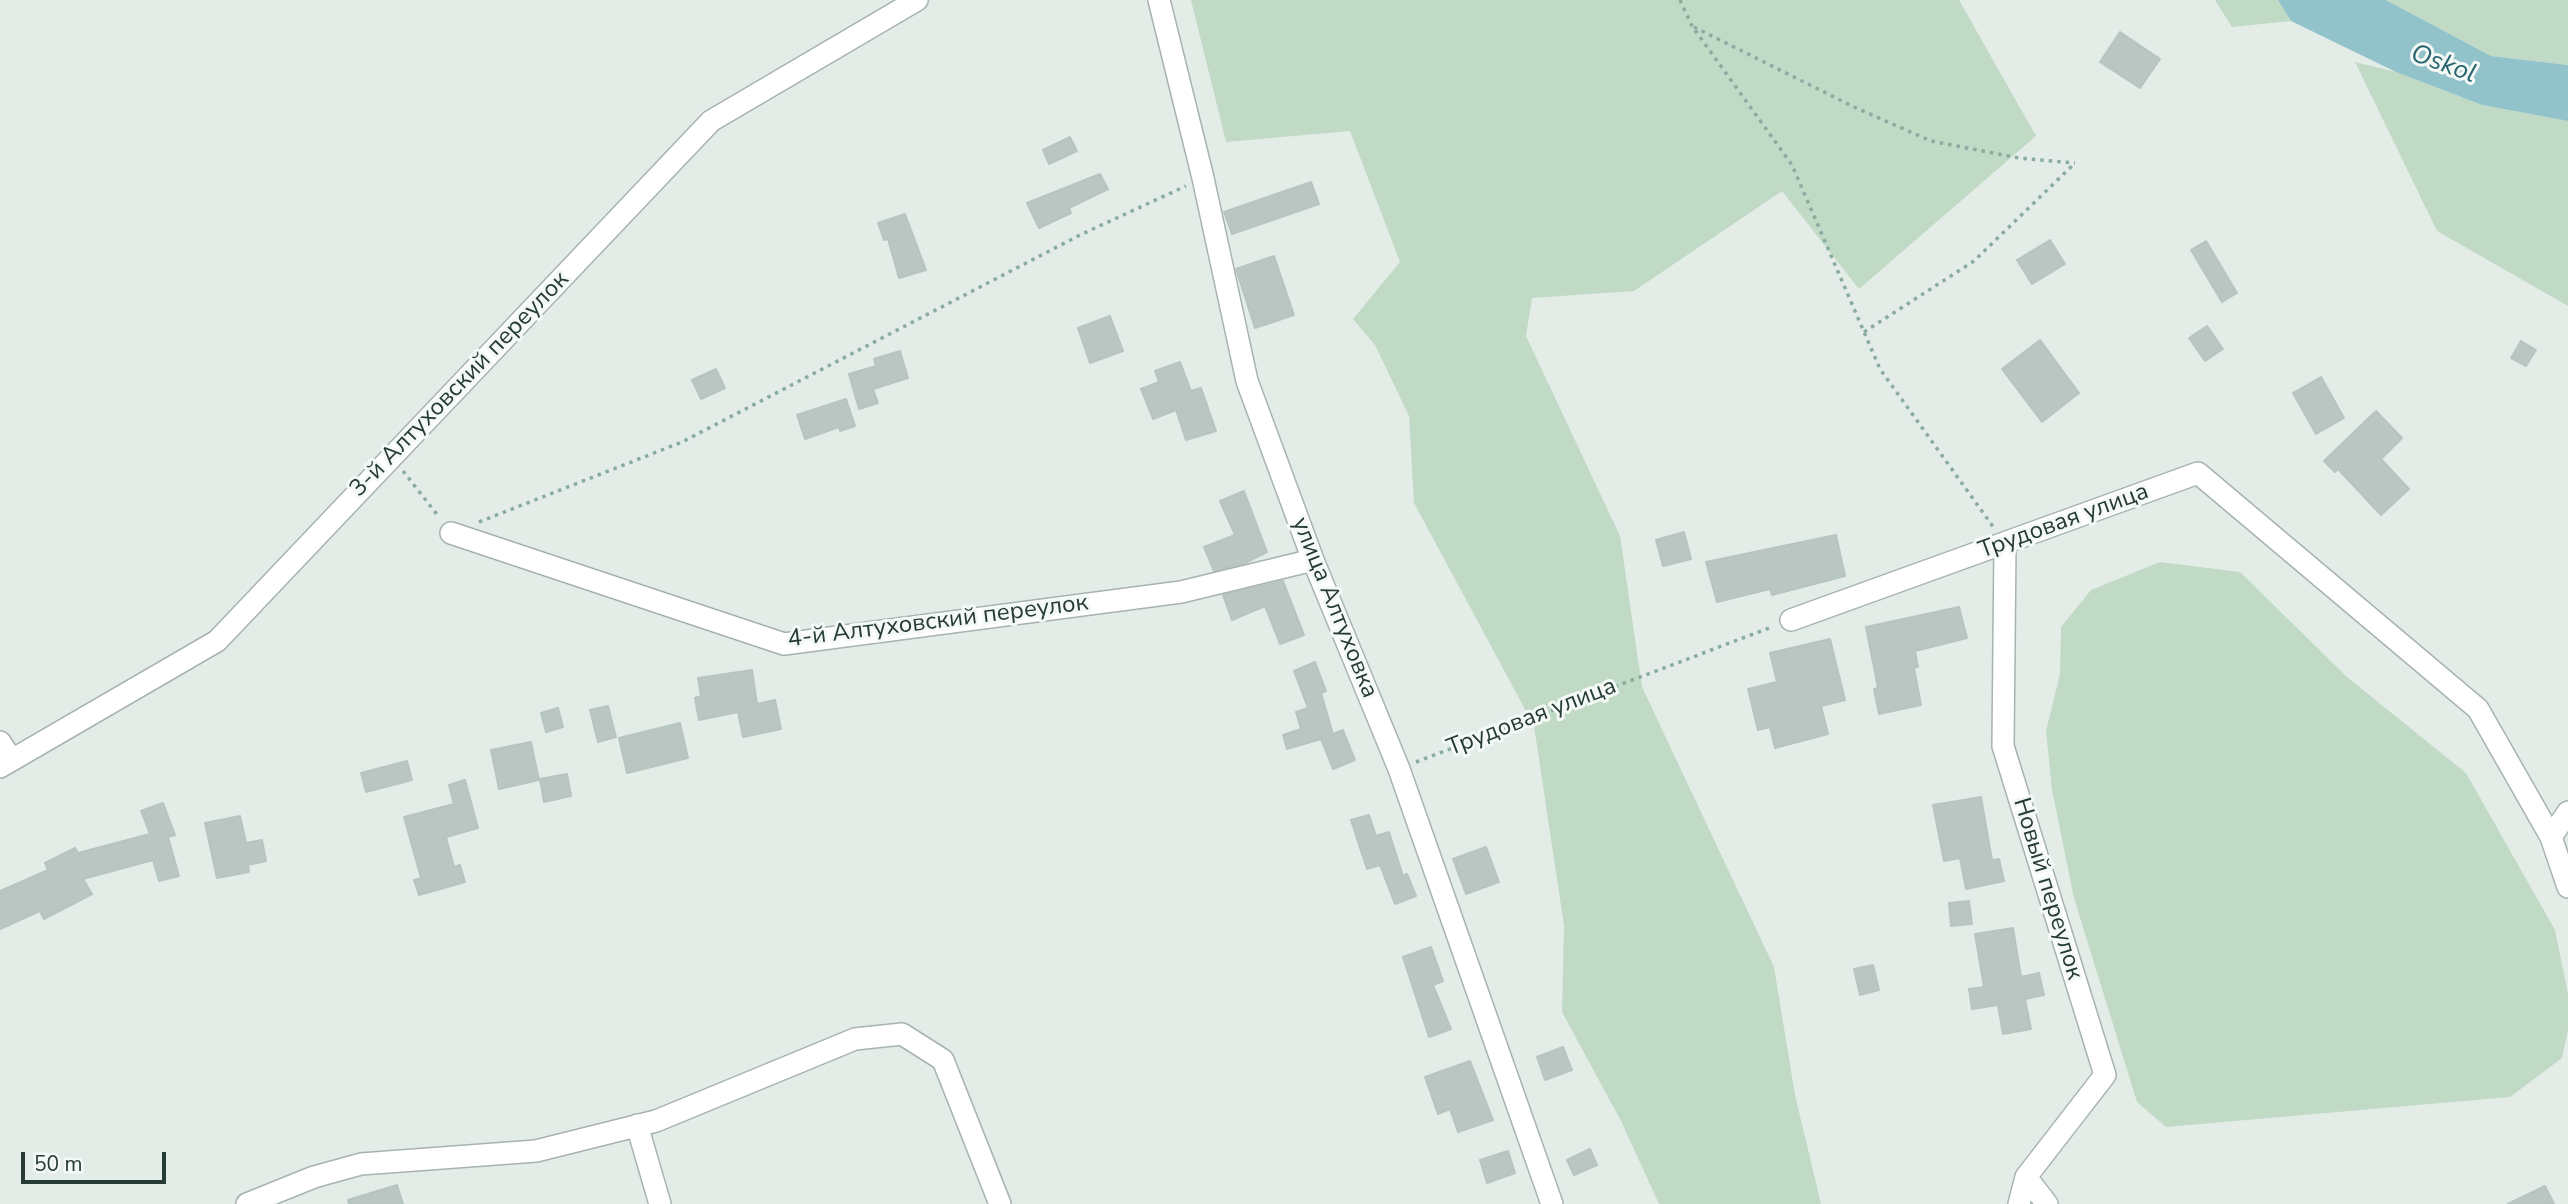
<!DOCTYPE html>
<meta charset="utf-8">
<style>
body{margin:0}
#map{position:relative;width:2568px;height:1204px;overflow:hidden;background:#e4ece8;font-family:"Nunito Sans",sans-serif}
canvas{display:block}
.scale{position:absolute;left:21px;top:1152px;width:145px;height:32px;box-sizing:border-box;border:4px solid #263b35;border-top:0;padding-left:9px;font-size:21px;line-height:24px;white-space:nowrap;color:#263b35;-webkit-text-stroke:5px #f4f9f6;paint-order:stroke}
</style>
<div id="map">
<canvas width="2568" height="1204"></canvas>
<div class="scale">50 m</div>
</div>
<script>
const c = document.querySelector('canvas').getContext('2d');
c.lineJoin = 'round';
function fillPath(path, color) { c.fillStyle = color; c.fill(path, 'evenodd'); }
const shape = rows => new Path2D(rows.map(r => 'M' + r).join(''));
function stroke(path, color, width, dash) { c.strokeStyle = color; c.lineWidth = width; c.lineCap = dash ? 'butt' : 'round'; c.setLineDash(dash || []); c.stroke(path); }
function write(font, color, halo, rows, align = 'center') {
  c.font = font + ' "Nunito Sans",sans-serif'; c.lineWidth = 6; c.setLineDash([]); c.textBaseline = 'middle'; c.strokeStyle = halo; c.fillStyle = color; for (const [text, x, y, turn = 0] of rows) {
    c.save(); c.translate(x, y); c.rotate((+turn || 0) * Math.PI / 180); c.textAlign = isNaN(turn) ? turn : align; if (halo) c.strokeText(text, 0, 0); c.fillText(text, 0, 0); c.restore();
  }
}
fillPath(shape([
 [1191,0,1959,0,2036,136,1859,289,1782,191,1634,291,1532,298,1526,336,1620,536,1642,687,1774,967,1795,1095,1821,1204,1659,1204,1621,1121,1562,1012,1564,926,1534,726,1414,503,1409,416,1375,345,1353,319,1400,262,1350,131,1226,142],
 [2215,0,2278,0,2291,21,2232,27],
 [2386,0,2568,0,2568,65,2491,56],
 [2355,62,2396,72,2482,105,2568,121,2568,306,2437,231],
 [2160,562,2240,572,2347,677,2466,773,2555,930,2568,994,2568,1030,2562,1058,2510,1097,2166,1127,2137,1102,2074,898,2052,790,2046,731,2060,674,2061,627,2091,590]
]), '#c0dac6');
fillPath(shape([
 [2278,0,2386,0,2491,56,2568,65,2568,121,2482,105,2396,72,2291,21]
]), '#93c3ca');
const building = shape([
 [2120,32,2160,59,2140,88,2100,62,2120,32],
 [1070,137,1077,151,1049,164,1043,150,1070,137],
 [1100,174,1108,189,1069,208,1071,213,1039,228,1027,203,1100,174],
 [1311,182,1319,204,1232,234,1224,212,1311,182],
 [905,214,926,270,899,278,888,239,884,240,878,223,905,214],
 [2050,240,2065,264,2032,284,2017,260,2050,240],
 [2206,241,2237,293,2222,302,2191,250,2206,241],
 [1274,256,1294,315,1255,328,1236,269,1274,256],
 [1110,316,1123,351,1090,363,1078,328,1110,316],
 [2207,326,2223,349,2205,361,2189,338,2207,326],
 [2040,340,2079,393,2042,422,2002,369,2040,340],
 [2521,341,2536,350,2526,366,2511,358,2521,341],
 [900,351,908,378,873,389,878,403,859,409,849,374,876,366,874,359,900,351],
 [1180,362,1191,391,1201,388,1216,431,1186,440,1176,410,1153,419,1141,389,1159,382,1155,371,1180,362],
 [716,369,725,388,701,399,692,380,716,369],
 [2321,377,2344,418,2316,434,2293,393,2321,377],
 [846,399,855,426,840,431,839,427,805,439,797,415,846,399],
 [2376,411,2402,438,2381,459,2409,489,2381,515,2338,469,2335,472,2324,461,2376,411],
 [1244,491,1267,552,1243,564,1214,571,1204,547,1235,535,1220,501,1244,491],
 [1684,532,1691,559,1663,566,1656,540,1684,532],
 [1836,535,1845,576,1772,595,1770,589,1717,602,1706,562,1836,535],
 [1283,581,1304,635,1280,644,1265,606,1232,620,1223,595,1283,581],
 [1959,607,1967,638,1915,651,1918,667,1914,668,1921,705,1879,714,1874,689,1878,688,1866,627,1959,607],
 [1830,639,1845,700,1821,706,1828,734,1775,748,1770,727,1758,730,1748,689,1777,682,1770,653,1830,639],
 [1315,662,1326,691,1321,693,1333,734,1343,730,1355,760,1333,769,1321,739,1287,749,1283,735,1301,729,1296,712,1308,708,1294,671,1315,662],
 [752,670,757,704,775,700,781,729,743,737,738,712,699,720,695,698,701,696,698,678,752,670],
 [608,706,616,737,598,742,590,710,608,706],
 [558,708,563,727,546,732,541,713,558,708],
 [680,723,688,758,627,773,619,738,680,723],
 [531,742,539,780,499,789,491,750,531,742],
 [407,761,412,780,366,792,361,773,407,761],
 [567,774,571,796,544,802,540,779,567,774],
 [465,780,478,828,446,837,454,867,460,865,465,882,419,895,414,880,421,878,404,817,454,804,449,785,465,780],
 [1981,797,1992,860,1999,859,2004,881,1966,889,1960,858,1944,861,1933,805,1981,797],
 [163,803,175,835,168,837,179,876,159,881,153,860,83,879,92,894,44,919,40,911,0,929,0,891,48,870,45,863,75,848,78,853,150,834,141,811,163,803],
 [1369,815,1376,836,1389,832,1403,876,1407,874,1416,896,1395,904,1380,865,1367,869,1351,820,1369,815],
 [240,816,246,843,262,840,266,861,248,865,249,872,217,878,205,823,240,816],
 [1486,847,1499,882,1466,894,1453,859,1486,847],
 [1969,901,1972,924,1951,926,1949,903,1969,901],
 [2013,928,2021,977,2039,973,2044,995,2025,999,2031,1029,2003,1034,1998,1005,1972,1009,1969,989,1984,987,1975,934,2013,928],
 [1431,947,1443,981,1433,985,1451,1029,1429,1037,1403,957,1431,947],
 [1873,965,1879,990,1860,995,1854,969,1873,965],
 [1563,1047,1572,1070,1545,1080,1537,1057,1563,1047],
 [1470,1061,1493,1120,1458,1132,1450,1109,1438,1114,1425,1077,1470,1061],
 [1590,1149,1597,1165,1574,1175,1567,1160,1590,1149],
 [1508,1151,1515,1173,1487,1183,1480,1160,1508,1151],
 [397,1185,403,1204,349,1204,348,1200,397,1185],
 [2545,1186,2554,1204,2508,1204,2545,1186]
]);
fillPath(building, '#bac6c1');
stroke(building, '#b7c5bf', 2);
const minor = shape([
 [1159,0,1203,178,1247,381,1313,560,1399,769,1552,1204],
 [451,533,784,644,1181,592,1313,560],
 [2005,543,2003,746,2105,1075,2026,1177,2019,1204],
 [1791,620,2198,473,2478,709,2551,837,2568,887],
 [0,742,12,760],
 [0,767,217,641,711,121,917,0],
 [2551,837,2568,812],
 [637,1125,660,1204],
 [2026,1177,2047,1204],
 [247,1204,314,1177,361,1164,536,1151,656,1121,855,1039,902,1034,943,1060,1000,1204]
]);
stroke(minor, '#a7b3af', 24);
stroke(shape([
 [1680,0,1692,26,1792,165,1880,369,1994,528],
 [1694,27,1854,107,1931,141,2019,158,2075,163],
 [1864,332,1974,261,2075,163],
 [403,471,439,517],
 [479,522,682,442,1080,235,1186,186],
 [1416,762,1772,627]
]), '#89aba0', 3.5, [3.5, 5]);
stroke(minor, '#fff', 21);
write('24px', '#263b35', '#f4f9f6', [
 ["3-й Алтуховский переулок",460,385,-46],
 ["Трудовая улица",2064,522,-20],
 ["улица Алтуховка",1334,608,68],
 ["4-й Алтуховский переулок",938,622,-7],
 ["Трудовая улица",1532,718,-21],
 ["Новый переулок",2047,889,73]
]);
write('italic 26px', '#276670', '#f4f9f6', [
 ["Oskol",2443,65,20]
]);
</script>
